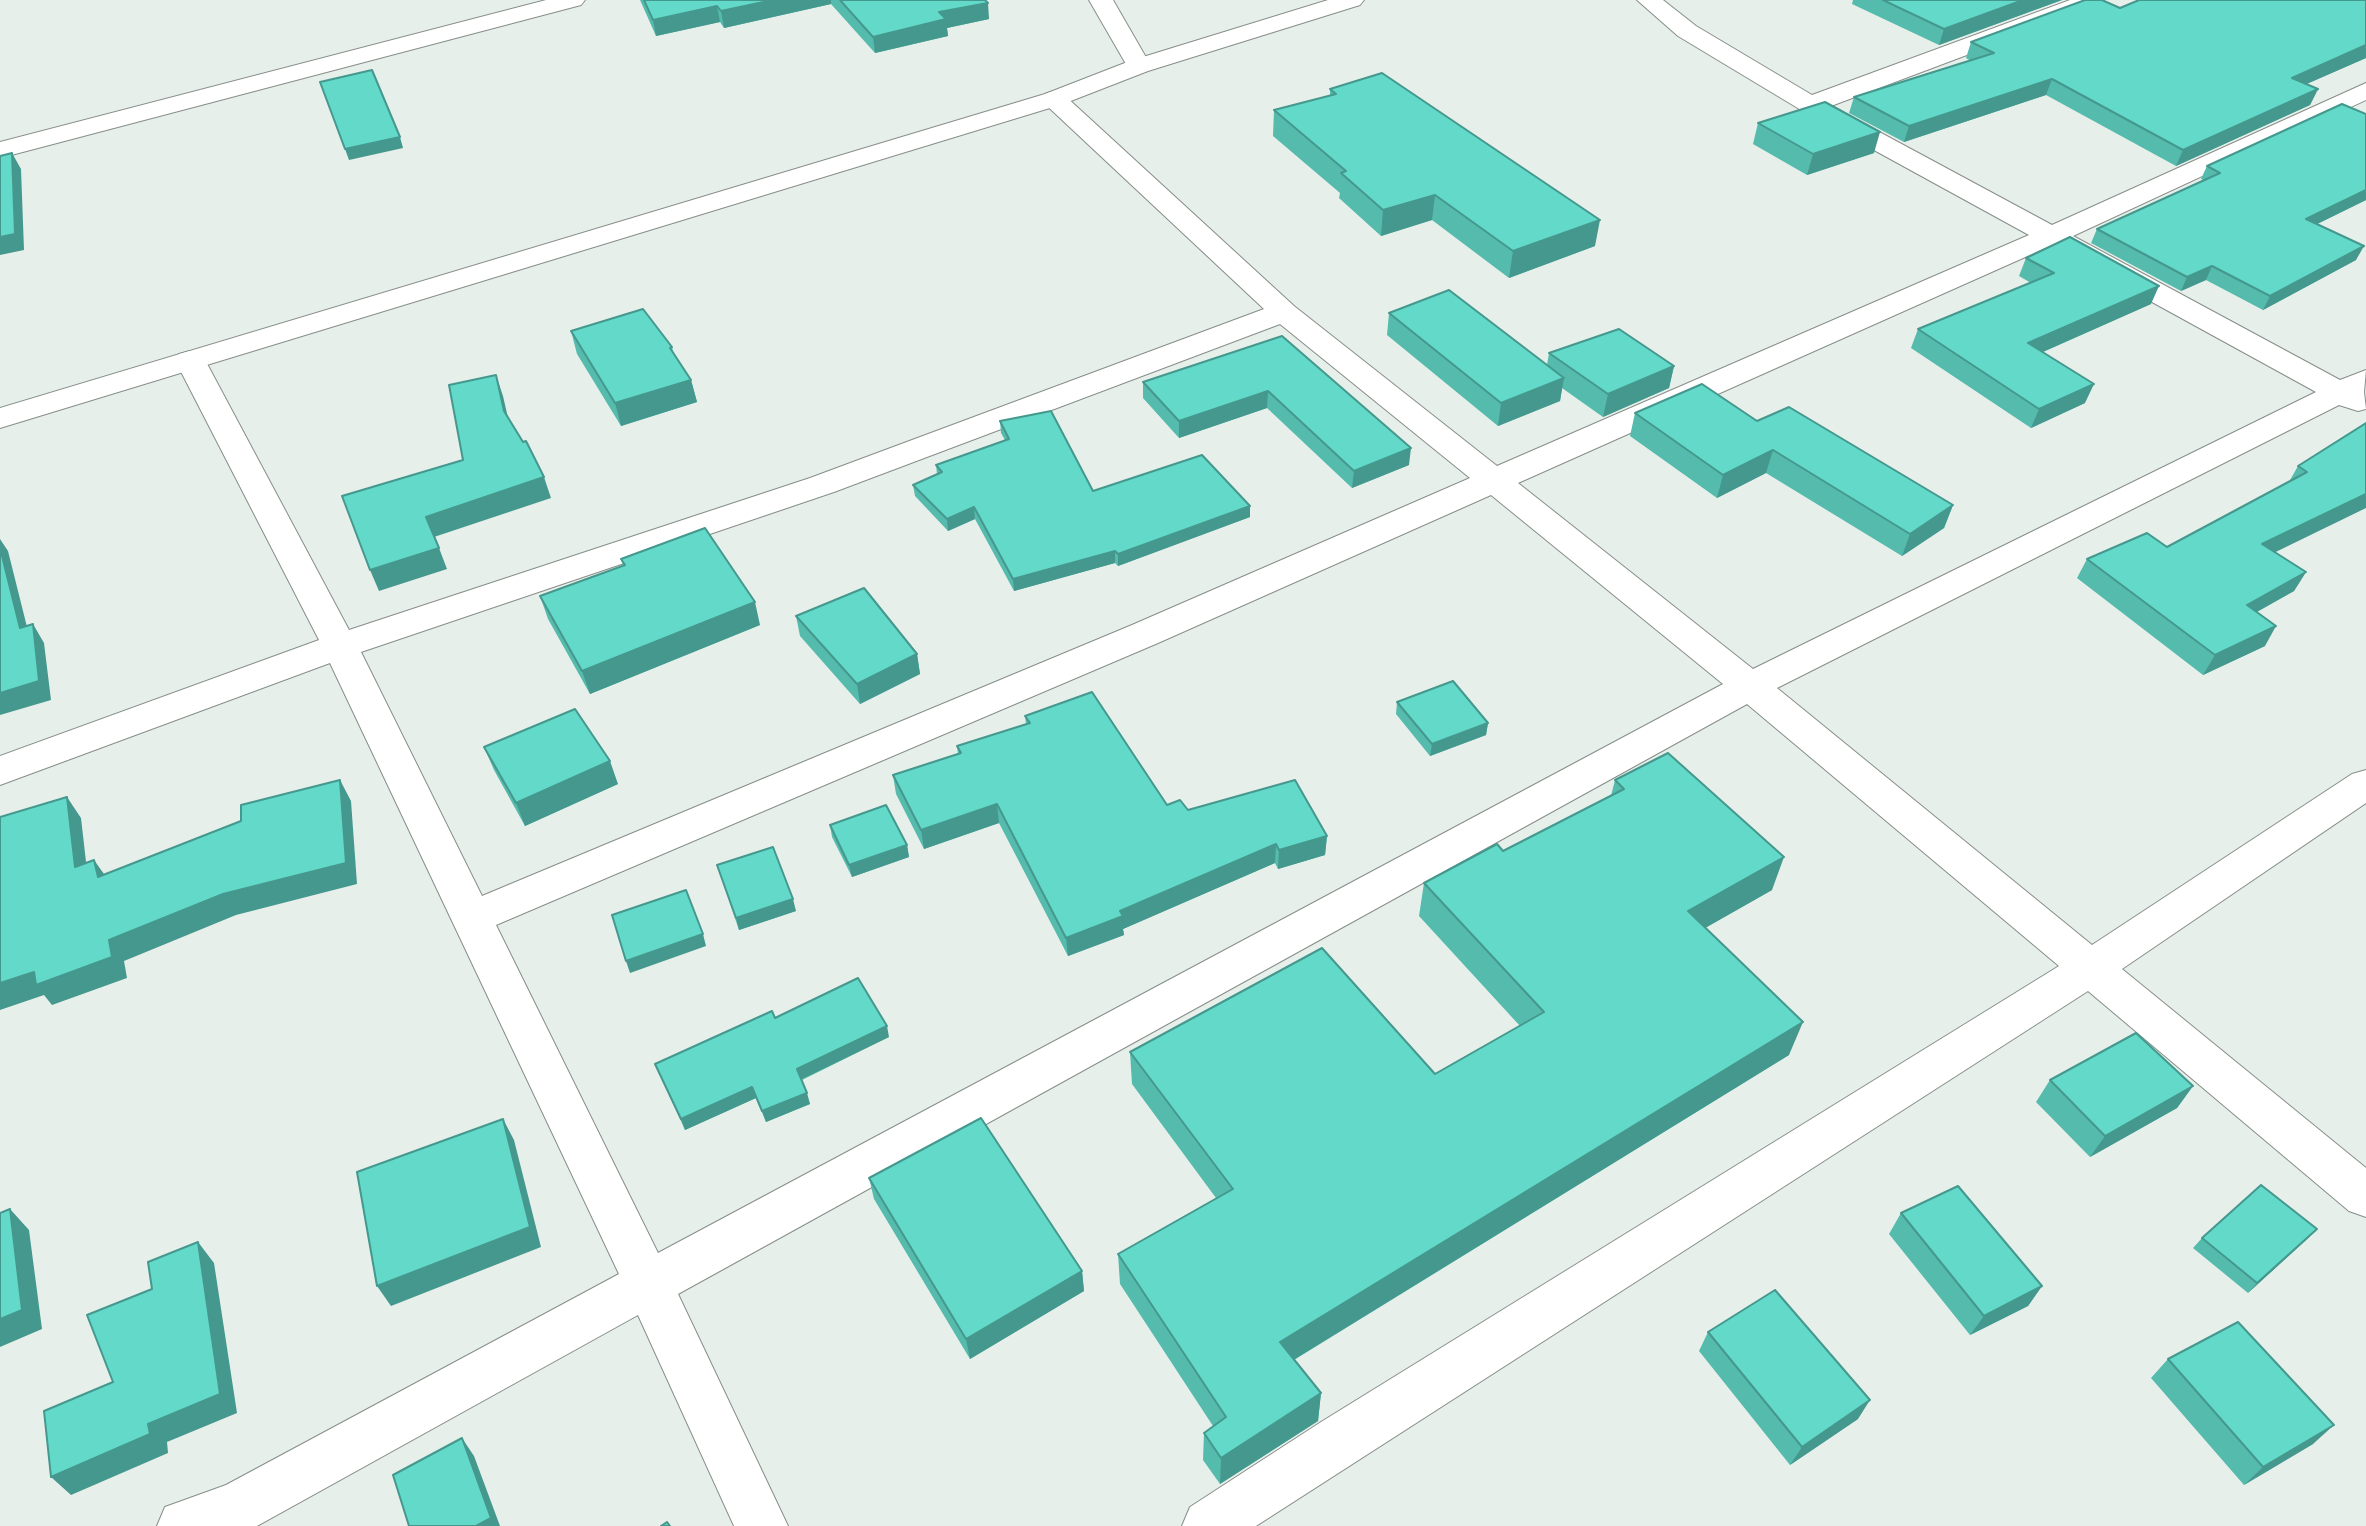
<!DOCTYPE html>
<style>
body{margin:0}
canvas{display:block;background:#e7efea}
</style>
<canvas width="2366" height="1526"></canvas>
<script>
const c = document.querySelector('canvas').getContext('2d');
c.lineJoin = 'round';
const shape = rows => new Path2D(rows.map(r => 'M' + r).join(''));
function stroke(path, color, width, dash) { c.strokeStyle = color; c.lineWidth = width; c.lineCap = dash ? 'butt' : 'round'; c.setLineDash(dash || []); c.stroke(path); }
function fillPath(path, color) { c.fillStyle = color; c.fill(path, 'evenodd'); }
const minor = shape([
 [546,0,585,0,581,5,0,158,0,142,546,0],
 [1089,0,1113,0,1151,66,1148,71,1130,71,1089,0],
 [1637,0,1663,0,1696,26,1812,95,2070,0,2104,0,2100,5,1831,106,2052,225,2366,83,2366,100,2073,236,2340,380,2366,370,2364,392,2366,409,2358,411,2339,405,1777,688,2092,945,2352,774,2366,770,2366,803,2122,969,2366,1168,2366,1217,2349,1211,2088,991,1256,1526,1182,1526,1190,1507,1321,1422,2059,966,1747,704,678,1294,788,1526,734,1526,638,1315,257,1526,157,1526,165,1507,226,1485,619,1274,330,663,0,785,0,756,319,640,175,360,179,354,190,351,201,354,205,360,349,630,810,478,1264,309,1045,104,1041,99,1045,94,1054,91,1063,94,1294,306,1497,466,2029,235,1801,110,1678,36,1637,0],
 [2050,246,2316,392,1753,669,1518,483,2050,246],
 [1280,324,1470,478,1132,625,482,896,361,652,834,492,1280,324],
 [1491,495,1723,684,658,1253,496,925,1158,643,1491,495]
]);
const secondary = shape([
 [1328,0,1364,0,1360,5,1148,71,1063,104,0,428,0,408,1045,94,1130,61,1328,0]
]);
stroke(minor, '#878e89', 2);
stroke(secondary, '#878e89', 2);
fillPath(minor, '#fff');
fillPath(secondary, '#fff');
fillPath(shape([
 [640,0,985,0,989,19,947,28,948,36,875,53,831,4,724,28,720,22,656,36],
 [1853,0,2062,0,1939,45,1852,4],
 [2366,0,2366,58,2306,84,2318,89,2310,105,2176,166,2046,95,1904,142,1849,113,1854,97,1971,61,1966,58,1971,42,2120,8],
 [1330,89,1595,246,1509,278,1432,220,1381,236,1339,198,1340,193,1273,136,1274,110,1330,96],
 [2366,114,2366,200,2317,224,2356,260,2263,310,2206,280,2181,291,2091,243,2097,229,2203,180,2201,179,2207,166],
 [1758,123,1874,153,1807,175,1753,144],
 [2026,258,2151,304,2043,352,2085,403,2031,428,1911,348,1918,329,2031,283,2019,276],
 [1389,313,1547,365,1549,353,1674,366,1669,388,1603,417,1562,388,1560,401,1498,426,1387,335],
 [571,331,672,347,674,355,691,380,697,402,621,426,577,354],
 [1282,336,1409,465,1352,488,1267,408,1179,438,1143,398,1143,382],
 [1635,413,1757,421,1953,505,1944,528,1902,556,1766,473,1717,498,1630,436],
 [1000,421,1093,491,1250,506,1250,517,1118,566,1115,563,1014,591,975,519,948,531,915,496,913,485,937,474,936,465,1005,440,1001,433],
 [2366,423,2275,552,2306,572,2294,591,2257,612,2265,646,2203,675,2077,578,2087,559,2167,547,2289,482,2298,466],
 [621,559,760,625,590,694,548,619,540,596,623,566],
 [796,616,917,654,920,674,860,704,800,636],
 [1397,702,1488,723,1486,735,1430,756,1396,714],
 [1025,716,1167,805,1188,810,1327,836,1325,855,1278,869,1275,863,1123,929,1124,935,1068,956,999,823,924,849,896,794,893,775,958,754,957,746,1026,724],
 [484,747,618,784,525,826,494,770],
 [1615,780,1772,890,1705,928,1789,1055,1294,1360,1321,1393,1318,1421,1220,1484,1203,1460,1204,1433,1213,1426,1120,1284,1118,1254,1216,1198,1132,1084,1130,1052,1435,1074,1520,1026,1419,916,1424,883,1503,851,1611,796],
 [830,825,907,845,909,857,852,877,832,837],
 [717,865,796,911,739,930],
 [775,1018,889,1037,802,1080,810,1104,766,1122,756,1098,685,1130,655,1064],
 [2050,1080,2193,1086,2177,1108,2090,1157,2036,1102],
 [869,1178,1082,1271,1084,1291,970,1359,874,1199],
 [1901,1213,2042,1286,2028,1306,1970,1335,1889,1234],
 [2202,1238,2307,1239,2248,1293,2193,1248],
 [1708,1332,1858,1419,1790,1465,1699,1351],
 [2168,1359,2313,1444,2244,1485,2151,1378]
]), '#54bbad');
fillPath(shape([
 [773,0,831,0,831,4,724,28,721,11],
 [2023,0,2062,0,1939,45,1944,29],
 [988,3,989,19,947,28,948,36,875,53,873,37,939,12],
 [717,6,720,22,656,36,653,20],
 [2366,45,2366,58,2284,94,2292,78],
 [2052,79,2046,95,1904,142,1909,126],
 [2318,89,2310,105,2176,166,2183,150],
 [1880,132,1874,153,1807,175,1813,154],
 [400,137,403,148,349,160,345,149],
 [12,153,21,169,24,250,0,255,0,237],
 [2366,190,2366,200,2299,233,2306,219],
 [1435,195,1432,220,1381,236,1383,210],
 [1600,220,1595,246,1509,278,1513,251],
 [2364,246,2356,260,2263,310,2270,296],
 [2212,266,2206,280,2181,291,2187,277],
 [2159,286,2151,304,2020,362,2028,343],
 [1674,366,1669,388,1603,417,1608,394],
 [496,375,503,396,511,431,504,411],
 [1564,378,1560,401,1498,426,1501,403],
 [691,380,697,402,621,426,615,403],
 [2094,384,2085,403,2031,428,2039,409],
 [1268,391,1267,408,1179,438,1179,421],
 [1411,448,1409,465,1352,488,1354,471],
 [1773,450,1766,473,1717,498,1723,475],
 [544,477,551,498,434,537,426,517],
 [2366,494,2366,508,2251,564,2262,544],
 [1953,505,1944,528,1902,556,1910,534],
 [1250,506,1250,517,1118,566,1118,554],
 [974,507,975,519,948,531,947,519],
 [0,539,8,551,32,647,20,628,0,548],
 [439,548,447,569,379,591,370,570],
 [1115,551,1115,563,1014,591,1013,579],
 [2306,572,2294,591,2235,624,2247,605],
 [755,602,760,625,590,694,582,671],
 [33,624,44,643,51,700,0,715,0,693],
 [2276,626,2265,646,2203,675,2215,655],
 [917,654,920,674,860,704,857,684],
 [1488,723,1486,735,1430,756,1432,744],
 [610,761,618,784,525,826,516,803],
 [340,780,351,801,357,884,236,915,124,961,127,978,52,1005,44,995,0,1010,0,983,109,940],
 [67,797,81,818,89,888,75,867],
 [997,804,999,823,924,849,921,830],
 [1327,836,1325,855,1278,869,1279,850],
 [1276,844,1275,863,1123,929,1124,935,1068,956,1066,938,1120,911],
 [907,845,909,857,852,877,849,865],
 [1784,857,1772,890,1677,944,1688,911],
 [94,860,109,881,98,877],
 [793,899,796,911,739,930,736,918],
 [703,934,706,946,630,973,626,961],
 [1803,1022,1789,1055,1277,1370,1280,1342],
 [887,1026,889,1037,800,1080,797,1069],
 [2193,1086,2177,1108,2090,1157,2105,1136],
 [752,1087,756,1098,685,1130,681,1119],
 [807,1093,810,1104,766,1122,762,1111],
 [503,1119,514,1140,541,1247,391,1306,377,1286],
 [10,1209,29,1230,42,1329,0,1347,0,1319],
 [2317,1229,2307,1239,2248,1293,2257,1283],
 [198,1242,214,1263,237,1413,167,1442,168,1453,71,1495,51,1477,148,1424],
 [1082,1271,1084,1291,970,1359,966,1339],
 [2042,1286,2028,1306,1970,1335,1984,1316],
 [1321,1393,1318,1421,1220,1484,1221,1458],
 [1870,1400,1858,1419,1790,1465,1802,1447],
 [2334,1425,2313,1444,2244,1485,2263,1467],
 [462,1438,474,1456,500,1526,476,1526]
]), '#45988d');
const building = shape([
 [644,0,773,0,721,11,717,6,653,20,644,0],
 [840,0,985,0,988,3,939,12,946,19,873,37,840,0],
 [1883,0,2023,0,1944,29,1883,0],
 [2085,0,2102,0,2120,8,2139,0,2366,0,2366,45,2292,78,2318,89,2183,150,2052,79,1909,126,1854,97,1994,53,1971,42,2085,0],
 [372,70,400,137,345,149,320,82,372,70],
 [1382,73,1600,220,1513,251,1435,195,1383,210,1341,173,1346,171,1274,110,1336,94,1330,89,1382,73],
 [1825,102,1880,132,1813,154,1758,123,1825,102],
 [2342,104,2366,114,2366,190,2306,219,2364,246,2270,296,2212,266,2187,277,2097,229,2220,173,2207,166,2342,104],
 [12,153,15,234,0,237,0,156,12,153],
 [2070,237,2159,286,2028,343,2094,384,2039,409,1918,329,2054,273,2026,258,2070,237],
 [1449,290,1564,378,1501,403,1389,313,1449,290],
 [643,309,672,347,670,348,691,380,615,403,571,331,643,309],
 [1619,329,1674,366,1608,394,1549,353,1619,329],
 [1282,336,1411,448,1354,471,1268,391,1179,421,1143,382,1282,336],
 [496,375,504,411,523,442,526,441,544,477,426,517,439,548,370,570,342,496,463,460,449,385,496,375],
 [1702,384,1757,421,1789,407,1953,505,1910,534,1773,450,1723,475,1635,413,1702,384],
 [1051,411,1093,491,1202,455,1250,506,1118,554,1115,551,1013,579,974,507,947,519,913,485,942,472,936,465,1009,439,1000,421,1051,411],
 [2366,423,2366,494,2262,544,2306,572,2247,605,2276,626,2215,655,2087,559,2147,533,2167,547,2307,472,2298,466,2366,423],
 [705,528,755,602,582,671,540,596,625,565,621,559,705,528],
 [0,548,20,628,33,624,39,681,0,693,0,548],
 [864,588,917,654,857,684,796,616,864,588],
 [1453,681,1488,723,1432,744,1397,702,1453,681],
 [1092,692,1167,805,1180,800,1188,810,1295,780,1327,836,1279,850,1276,844,1120,911,1123,916,1066,938,997,804,921,830,893,775,961,753,957,746,1030,723,1025,716,1092,692],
 [575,709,610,761,516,803,484,747,575,709],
 [1668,753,1784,857,1688,911,1803,1022,1280,1342,1321,1393,1221,1458,1204,1433,1226,1417,1118,1254,1233,1189,1130,1052,1322,948,1435,1074,1544,1012,1424,883,1497,844,1503,851,1624,789,1615,780,1668,753],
 [340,780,346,863,223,894,109,940,112,957,36,985,34,972,0,983,0,817,67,797,75,867,94,860,98,877,241,821,241,805,340,780],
 [886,805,907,845,849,865,830,825,886,805],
 [773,847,793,899,736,918,717,865,773,847],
 [686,890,703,934,626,961,612,915,686,890],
 [858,978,887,1026,797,1069,807,1093,762,1111,752,1087,681,1119,655,1064,772,1011,775,1018,858,978],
 [2136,1033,2193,1086,2105,1136,2050,1080,2136,1033],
 [981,1118,1082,1271,966,1339,869,1178,981,1118],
 [503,1119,530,1227,377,1286,357,1172,503,1119],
 [2261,1185,2317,1229,2257,1283,2202,1238,2261,1185],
 [1958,1186,2042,1286,1984,1316,1901,1213,1958,1186],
 [10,1209,22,1310,0,1319,0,1213,10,1209],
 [198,1242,220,1394,148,1424,150,1434,51,1477,44,1411,113,1382,87,1315,152,1289,148,1262,198,1242],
 [1775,1290,1870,1400,1802,1447,1708,1332,1775,1290],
 [2238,1322,2334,1425,2263,1467,2168,1359,2238,1322],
 [462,1438,491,1518,476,1526,409,1526,393,1475,462,1438],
 [667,1522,670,1526,661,1526,667,1522]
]);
fillPath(building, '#62d9c9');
stroke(building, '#45988d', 2);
</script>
